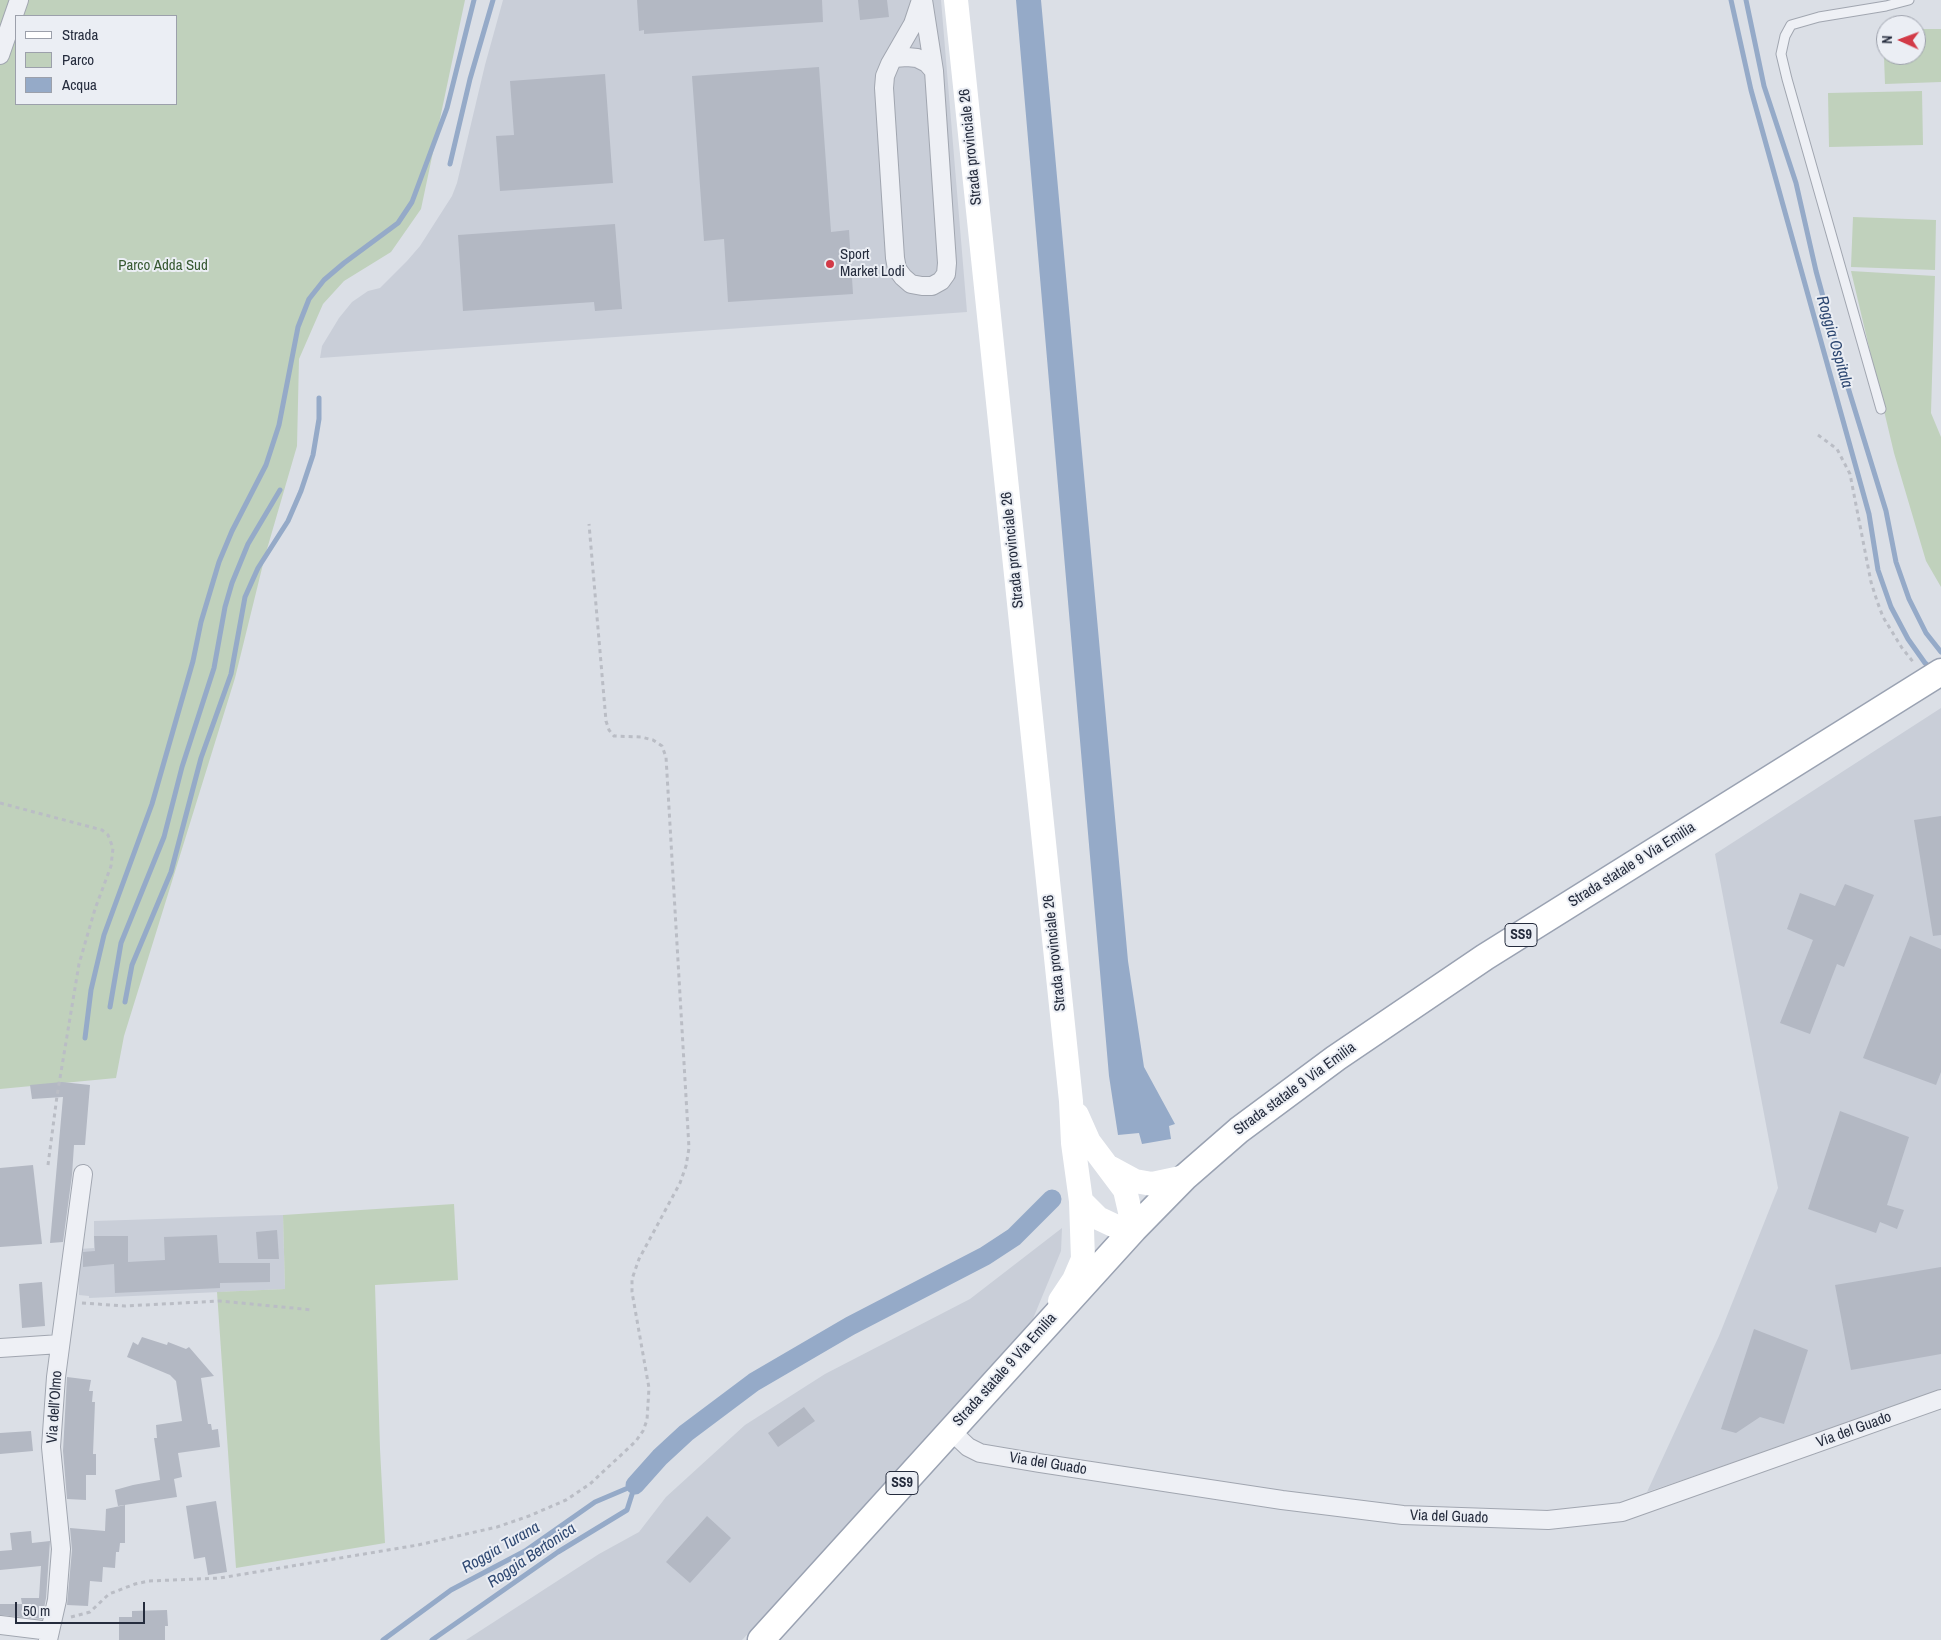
<!DOCTYPE html>
<meta charset="utf-8">
<style>
body{margin:0}
#map{position:relative;width:1941px;height:1640px;overflow:hidden;background:#dbdfe6;font-family:"Archivo Narrow",sans-serif}
canvas{display:block}
.legend{position:absolute;left:15px;top:15px;width:162px;height:90px;box-sizing:border-box;background:#ebeef4;border:1px solid #9ca0ab;margin:0;padding:6px 9px;list-style:none;font-size:15px;color:#252c3d}
.legend li{display:flex;align-items:center;gap:10px;height:25px}
.legend b{width:25px;border:1px solid #9ca0ab}
.north{position:absolute;left:1876px;top:15px;width:50px;height:50px;box-sizing:border-box;background:#ebeef4;border:1px solid #9ca0ab;border-radius:50%;rotate:272deg;font-size:14px;font-weight:700;line-height:20px;text-align:center;color:#252c3d}
.north::after{content:'';display:block;margin:auto;width:18px;height:22px;background:#d23a47;clip-path:polygon(50% 0,100% 100%,50% 72%,0 100%)}
.scale{position:absolute;left:15px;top:1602px;width:130px;height:22px;box-sizing:border-box;border:2px solid #252c3d;border-top:0;padding-left:6px;font-size:15px;line-height:18px;white-space:nowrap;color:#252c3d;-webkit-text-stroke:4px #ebeef4;paint-order:stroke}
</style>
<div id="map">
<canvas width="1941" height="1640"></canvas>
<ul class="legend">
<li><b style="height:6px;background:#fff"></b>Strada</li>
<li><b style="height:14px;background:#c0d1bc"></b>Parco</li>
<li><b style="height:14px;background:#95aac8"></b>Acqua</li>
</ul>
<div class="north">N</div>
<div class="scale">50 m</div>
</div>
<script>
const c = document.querySelector('canvas').getContext('2d');
c.lineJoin = 'round';
function fillPath(path, color) { c.fillStyle = color; c.fill(path, 'evenodd'); }
const shape = rows => new Path2D(rows.map(r => 'M' + r).join(''));
function stroke(path, color, width, dash) { c.strokeStyle = color; c.lineWidth = width; c.lineCap = dash ? 'butt' : 'round'; c.setLineDash(dash || []); c.stroke(path); }
function write(font, color, halo, rows, align = 'center') {
  c.font = font + ' "Archivo Narrow",sans-serif'; c.lineWidth = 4; c.setLineDash([]); c.textBaseline = 'middle'; c.strokeStyle = halo; c.fillStyle = color; for (const [text, x, y, turn = 0] of rows) {
    c.save(); c.translate(x, y); c.rotate((+turn || 0) * Math.PI / 180); c.textAlign = isNaN(turn) ? turn : align; if (halo) c.strokeText(text, 0, 0); c.fillText(text, 0, 0); c.restore();
  }
}
fillPath(shape([
 [503,0,941,0,967,312,320,358,322,346,339,318,352,302,368,291,380,288,407,261,420,246,452,196,457,183,485,65],
 [1941,708,1941,1392,1647,1492,1719,1336,1778,1188,1715,854],
 [283,1215,285,1289,89,1298,89,1296,79,1295,79,1249,94,1248,94,1221],
 [1062,1228,1061,1251,1025,1338,742,1640,466,1640,599,1554,639,1532,666,1497,745,1425,825,1374,970,1299]
]), '#c9ced8');
fillPath(shape([
 [0,0,465,0,421,209,391,252,344,281,323,304,299,359,297,446,265,556,235,678,124,1036,116,1078,0,1089],
 [16,16,176,16,176,104,16,104],
 [1916,29,1941,29,1941,82,1885,84,1883,30,1886,30,1886,55,1916,55],
 [1922,91,1923,145,1829,147,1828,93],
 [1853,217,1936,220,1935,270,1851,267],
 [1851,271,1935,276,1931,413,1941,437,1941,587,1926,561,1894,453],
 [454,1204,458,1280,375,1285,380,1449,385,1543,236,1568,217,1292,285,1289,283,1215]
]), '#c0d1bc');
fillPath(shape([
 [1016,0,1041,0,1128,961,1144,1067,1175,1124,1169,1126,1171,1139,1142,1144,1139,1133,1118,1135,1109,1076]
]), '#95aac8');
stroke(shape([
 [1731,0,1751,90,1869,514,1878,570,1891,607,1908,639,1925,663,1931,668],
 [1746,0,1764,86,1796,183,1816,271,1846,381,1886,511,1896,562,1909,599,1926,633,1941,652],
 [450,164,470,79,493,0],
 [125,1002,132,965,171,872,201,758,231,674,245,597,258,568,288,521,301,491,313,455,319,419,319,398],
 [110,1007,121,943,164,837,182,767,214,668,225,607,232,583,248,544,280,490],
 [85,1038,91,990,104,935,152,804,193,661,201,622,219,562,232,531,266,465,279,425,298,327,309,299,324,280,344,263,398,223,412,202,447,108,474,0],
 [383,1640,451,1590,525,1551,595,1502,635,1485],
 [432,1640,558,1552,627,1510,635,1485]
]), '#95aac8', 5);
stroke(shape([
 [635,1485,660,1457,686,1433,754,1382,850,1326,985,1256,1014,1237,1052,1199]
]), '#95aac8', 19);
fillPath(shape([
 [637,0,822,0,823,22,644,34,644,30,639,31],
 [858,0,887,0,889,17,860,20],
 [819,67,831,232,849,230,853,294,728,302,724,239,704,241,692,76],
 [605,74,613,183,500,191,496,136,514,135,510,81],
 [615,224,622,309,595,311,594,302,463,311,458,235],
 [1941,816,1941,935,1933,936,1914,820],
 [1845,884,1874,895,1844,967,1837,964,1810,1034,1780,1023,1813,940,1787,929,1800,893,1835,906],
 [1910,936,1941,949,1941,1072,1936,1085,1863,1058],
 [62,1082,90,1085,85,1145,74,1145,72,1175,63,1242,50,1243,63,1097,32,1099,30,1085],
 [1840,1111,1909,1137,1887,1205,1904,1210,1897,1229,1880,1222,1876,1233,1808,1209],
 [33,1165,42,1244,0,1247,0,1168],
 [277,1230,279,1259,258,1259,256,1232],
 [217,1235,219,1263,270,1263,270,1282,220,1283,220,1288,115,1293,114,1264,83,1267,83,1252,95,1251,94,1236,128,1236,128,1262,165,1260,164,1237],
 [1941,1267,1941,1354,1851,1370,1835,1285],
 [42,1282,45,1326,22,1328,19,1284],
 [1754,1329,1808,1350,1784,1424,1760,1417,1736,1433,1721,1429],
 [142,1337,167,1345,168,1342,186,1349,189,1347,214,1376,201,1378,208,1424,211,1424,212,1430,218,1429,220,1447,178,1453,182,1477,174,1479,177,1497,118,1506,115,1490,133,1485,160,1480,154,1438,157,1438,156,1425,182,1421,176,1381,170,1375,127,1357,133,1342,138,1345],
 [67,1377,91,1380,89,1391,93,1391,92,1402,95,1402,93,1454,96,1454,96,1475,86,1475,86,1500,67,1499,63,1451],
 [804,1407,815,1421,778,1447,768,1433],
 [31,1431,33,1451,0,1454,0,1433],
 [216,1501,227,1572,208,1575,205,1557,194,1559,186,1506],
 [125,1505,125,1543,120,1543,119,1552,116,1552,115,1568,103,1567,102,1582,90,1581,88,1606,67,1605,72,1550,70,1528,105,1531,106,1509],
 [707,1516,731,1538,690,1583,666,1562],
 [31,1531,32,1543,50,1541,46,1598,42,1619,0,1615,0,1604,22,1604,21,1598,39,1598,41,1566,0,1570,0,1551,12,1550,10,1533],
 [167,1610,168,1626,165,1626,165,1640,119,1640,119,1617,132,1617,132,1611]
]), '#b3b8c3');
const service = shape([
 [1881,409,1787,79,1781,54,1785,36,1791,25,1819,17,1886,6,1909,0]
]);
const minor = shape([
 [921,0,913,24,890,64,885,76,884,88,895,258,897,269,903,277,911,284,922,286,932,286,941,281,946,274,947,263,934,71,923,0],
 [0,55,19,0],
 [894,58,907,57,917,58,927,63,934,71],
 [0,1348,60,1344],
 [950,1430,968,1447,980,1453,1039,1463,1282,1500,1403,1515,1548,1520,1622,1512,1941,1399],
 [0,1625,50,1631],
 [48,1640,57,1600,61,1549,51,1447,56,1377,83,1174]
]);
const primary = shape([
 [761,1640,1134,1229,1185,1177,1239,1130,1336,1058,1485,957,1941,672]
]);
stroke(service, '#a1a6b0', 11);
stroke(minor, '#a1a6b0', 20);
stroke(primary, '#9aa2b2', 29);
stroke(shape([
 [1818,435,1837,449,1850,474,1871,582,1877,601,1883,617,1902,648,1914,663],
 [0,803,102,830,108,835,113,848,111,866,95,909,79,964,57,1096,48,1165],
 [82,1303,125,1306,220,1301,313,1310],
 [71,1617,90,1612,109,1594,135,1584,149,1581,220,1578,418,1545,497,1527,529,1516,566,1500,590,1484,636,1441,643,1431,647,1420,649,1388,632,1292,632,1279,639,1259,680,1183,686,1166,689,1148,666,757,662,746,653,740,641,737,614,736,609,730,606,721,589,524]
]), '#babdc5', 3, [4, 4]);
stroke(service, '#eef0f5', 9);
stroke(minor, '#eef0f5', 18);
stroke(shape([
 [956,0,1071,1101,1073,1143,1081,1201,1083,1259,1074,1280,1060,1301],
 [1077,1115,1089,1142,1125,1190,1134,1229,1115,1226,1098,1218,1081,1201],
 [1111,1168,1135,1181,1152,1184,1185,1177]
]), '#fff', 24);
stroke(primary, '#fff', 26);
for (const [x, y, r, color] of [
 [830,264,5,"#d23a47"]
]) { const dot = new Path2D(); dot.arc(x, y, r, 0, 2 * Math.PI); c.fillStyle = color; c.fill(dot); stroke(dot, '#ebeef4', 2); }
for (const [x, y, w] of [
 [1521,935,32],
 [902,1483,32]
]) { const box = new Path2D(); box.roundRect(x - w / 2, y - 11.5, w, 23, 4); c.fillStyle = '#ebeef4'; c.fill(box); stroke(box, '#252c3d', 1); }
write('bold 14px', '#252c3d', null, [
 ["SS9",1521,935],
 ["SS9",902,1483]
]);
write('15px', '#252c3d', '#ebeef4', [
 ["Strada provinciale 26",971,147,-96],
 ["Strada provinciale 26",1013,550,-96],
 ["Strada statale 9 Via Emilia",1632,865,-32],
 ["Strada provinciale 26",1055,953,-96],
 ["Strada statale 9 Via Emilia",1295,1089,-36],
 ["Strada statale 9 Via Emilia",1005,1370,-48],
 ["Via dell’Olmo",55,1407,-86],
 ["Via del Guado",1854,1430,-20],
 ["Via del Guado",1048,1464,9],
 ["Via del Guado",1449,1517,2]
]);
write('15px', '#252c3d', '#ebeef4', [
 ["Sport",840,255],
 ["Market Lodi",840,272]
], 'left');
write('15px', '#375932', '#ebeef4', [
 ["Parco Adda Sud",163,266]
]);
write('italic 16px', '#2e4872', '#ebeef4', [
 ["Roggia Ospitala",1834,342,74],
 ["Roggia Turana",501,1548,-30],
 ["Roggia Bertonica",532,1556,-34]
]);
</script>
